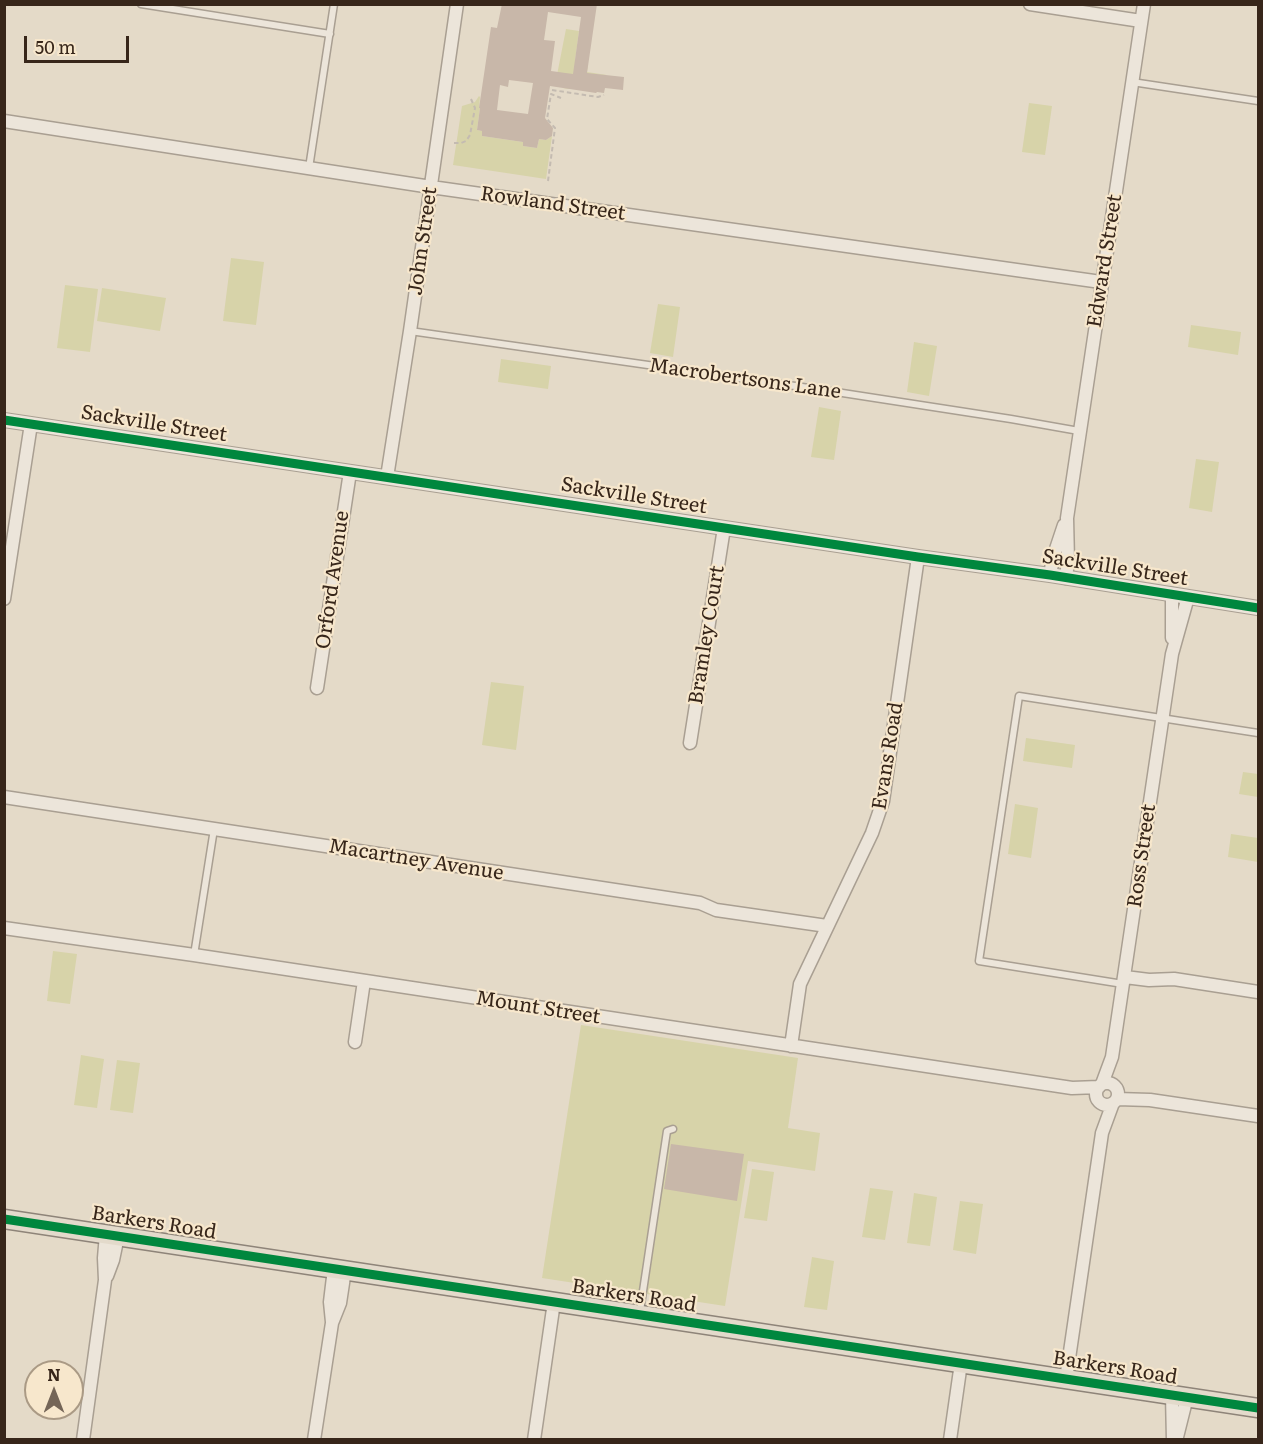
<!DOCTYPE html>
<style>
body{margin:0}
#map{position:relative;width:1263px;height:1444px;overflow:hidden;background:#e4dac8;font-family:Literata,serif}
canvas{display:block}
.frame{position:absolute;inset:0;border:6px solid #37261a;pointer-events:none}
.north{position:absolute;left:24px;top:1360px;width:60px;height:60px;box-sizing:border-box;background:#f7e7cc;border:2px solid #aa9a85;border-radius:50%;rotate:0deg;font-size:16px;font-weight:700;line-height:24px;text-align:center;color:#37261a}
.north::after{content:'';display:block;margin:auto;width:21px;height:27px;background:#746557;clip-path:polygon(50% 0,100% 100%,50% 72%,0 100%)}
.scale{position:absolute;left:24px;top:36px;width:105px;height:27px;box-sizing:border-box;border:3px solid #37261a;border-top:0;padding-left:8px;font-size:18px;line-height:21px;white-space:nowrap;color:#37261a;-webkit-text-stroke:4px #f7e7cc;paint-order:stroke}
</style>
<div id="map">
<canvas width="1263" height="1444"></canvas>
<div class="frame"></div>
<div class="north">N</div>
<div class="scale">50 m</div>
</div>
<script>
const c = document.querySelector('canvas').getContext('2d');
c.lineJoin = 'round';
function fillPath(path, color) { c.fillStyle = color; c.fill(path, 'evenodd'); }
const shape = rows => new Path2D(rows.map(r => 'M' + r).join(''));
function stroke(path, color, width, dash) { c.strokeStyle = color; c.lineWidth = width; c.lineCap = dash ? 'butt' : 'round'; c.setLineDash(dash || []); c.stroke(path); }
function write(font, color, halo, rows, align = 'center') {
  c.font = font + ' Literata,serif'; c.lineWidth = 4.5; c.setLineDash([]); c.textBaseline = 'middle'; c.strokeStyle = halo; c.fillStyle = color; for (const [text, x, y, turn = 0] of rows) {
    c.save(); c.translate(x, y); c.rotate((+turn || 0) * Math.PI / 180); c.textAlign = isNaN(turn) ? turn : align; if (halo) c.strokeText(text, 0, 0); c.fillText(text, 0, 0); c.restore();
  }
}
fillPath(shape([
 [566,29,579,31,575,61,588,63,587,72,607,75,571,74,569,89,563,88,557,75],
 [479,96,480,97,479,108,480,108,477,130,482,131,482,136,523,142,523,146,537,148,539,139,546,140,552,136,546,179,453,165,462,106,475,102],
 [1029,103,1052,106,1045,155,1022,152],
 [231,258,264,262,256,325,223,321],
 [65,285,98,289,90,352,57,348],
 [102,288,166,298,160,331,97,321],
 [658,304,680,307,673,357,650,353],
 [1191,325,1241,332,1238,355,1188,347],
 [914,342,937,346,929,396,907,392],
 [501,359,551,366,548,389,498,382],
 [819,407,841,411,834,460,811,457],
 [1196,459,1219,462,1212,512,1189,508],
 [491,682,524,686,516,750,482,745],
 [1026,738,1075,745,1072,768,1023,761],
 [1243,772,1258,774,1258,797,1239,794],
 [1015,804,1038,808,1031,858,1008,854],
 [1231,834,1258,838,1258,862,1228,857],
 [53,951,77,954,70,1004,47,1001],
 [581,1025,798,1058,788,1128,820,1133,815,1171,748,1161,725,1306,542,1278],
 [81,1055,104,1059,97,1108,74,1105],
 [117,1060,140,1063,133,1113,110,1110],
 [752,1169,774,1172,767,1221,744,1218],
 [870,1188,893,1191,885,1240,862,1237],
 [914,1193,937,1197,930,1246,907,1243],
 [960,1201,983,1204,976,1254,953,1250],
 [812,1257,834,1261,827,1310,804,1307]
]), '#d7d3a9');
fillPath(shape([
 [502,4,597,4,587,73,624,77,623,90,605,88,604,93,597,92,596,93,550,86,545,118,553,128,552,136,546,140,539,139,537,148,523,146,523,142,482,136,482,131,477,130,480,108,479,108,491,27,497,28],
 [548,12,581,17,573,74,551,71,555,41,544,40],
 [509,80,533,83,528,114,497,110,500,85,508,87],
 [671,1144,744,1154,737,1201,664,1189]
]), '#c8b7a9');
const service = shape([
 [141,4,330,34],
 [1132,82,1258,101],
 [309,168,334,4],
 [410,331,823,390,1011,419,1079,431],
 [194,955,214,829],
 [1123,984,979,961,1019,696,1258,733],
 [640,1311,667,1131,673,1129]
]);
const minor = shape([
 [1030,4,1141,21],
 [4,121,431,187,1101,282],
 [387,477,410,331,457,4],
 [1050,575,1053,558,1064,525],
 [1066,578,1068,561,1067,518,1144,4],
 [1172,594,1172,638],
 [4,599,31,424],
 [317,688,350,472],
 [690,743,724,528],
 [4,797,700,903,716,910,827,926],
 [4,928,194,955,1072,1088,1099,1087],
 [1125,977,1149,980,1174,979,1258,992],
 [355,1042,364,981],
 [791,1046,800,984,872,833,883,801,918,557],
 '1096 1094a11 11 0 1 1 22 0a11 11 0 1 1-22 0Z',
 [1102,1084,1112,1057,1172,654,1188,597],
 [1117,1099,1150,1100,1258,1116],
 [107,1276,113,1260,118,1236],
 [332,1322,330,1302,334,1269],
 [1066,1379,1102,1133,1113,1103],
 [1172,1395,1173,1440],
 [1177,1437,1187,1397],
 [83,1440,105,1280,104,1258,106,1234],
 [314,1440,332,1323,340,1303,345,1270],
 [534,1440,554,1302],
 [950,1440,961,1363]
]);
const tertiary = shape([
 [4,420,918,557,1050,575,1258,608]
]);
const primary = shape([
 [4,1219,1258,1408]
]);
stroke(service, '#a99f92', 9);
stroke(minor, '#a99f92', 15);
stroke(tertiary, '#a99f92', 16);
stroke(primary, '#8e8479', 21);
stroke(shape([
 [552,90,598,97,604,95],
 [454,143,461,143,466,141,470,135,475,108,471,99],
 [548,181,555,128,547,119,551,94,561,98]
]), '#c4bbb1', 2, [4.5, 3]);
stroke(service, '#ece5da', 6);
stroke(minor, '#ece5da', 12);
stroke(tertiary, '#ece5da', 14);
stroke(primary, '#e3dacb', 18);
stroke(shape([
 [4,420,918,557,1050,575,1258,608],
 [4,1219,1258,1408]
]), '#00873e', 9);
write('20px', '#37261a', '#f7e7cc', [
 ["Rowland Street",553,204,8],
 ["John Street",423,241,-82],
 ["Edward Street",1105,261,-81],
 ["Macrobertsons Lane",745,379,8],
 ["Sackville Street",154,424,9],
 ["Sackville Street",634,496,9],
 ["Sackville Street",1115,568,9],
 ["Orford Avenue",333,580,-82],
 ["Bramley Court",707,635,-81],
 ["Evans Road",888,756,-81],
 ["Ross Street",1142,856,-82],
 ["Macartney Avenue",416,860,9],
 ["Mount Street",538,1008,9],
 ["Barkers Road",154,1223,9],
 ["Barkers Road",634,1296,9],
 ["Barkers Road",1115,1368,9]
]);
</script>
